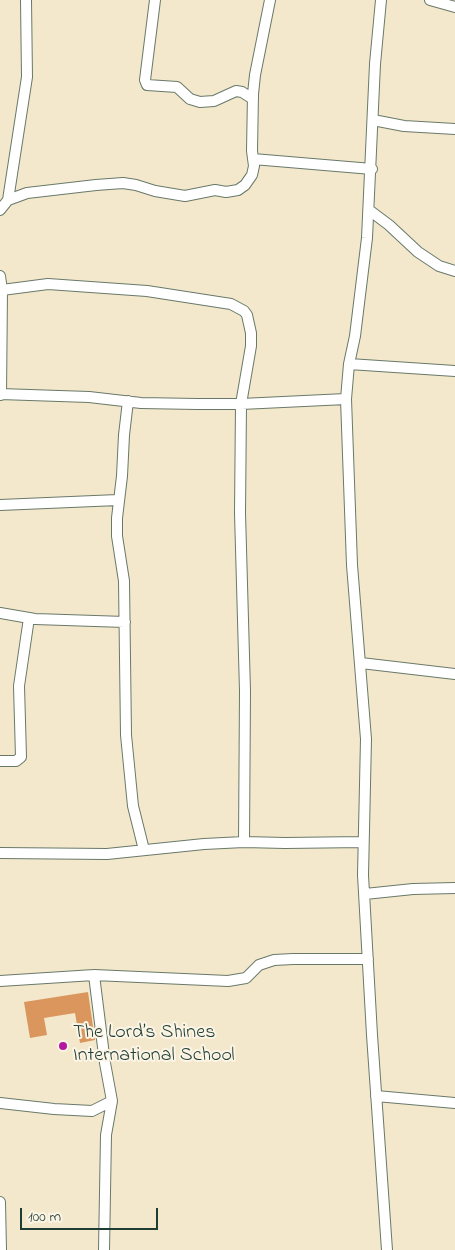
<!DOCTYPE html>
<meta charset="utf-8">
<style>
body{margin:0}
#map{position:relative;width:455px;height:1250px;overflow:hidden;background:#f3e8cc;font-family:"Indie Flower",sans-serif}
canvas{display:block}
.scale{position:absolute;left:20px;top:1208px;width:138px;height:22px;box-sizing:border-box;border:2px solid #1f3d34;border-top:0;padding-left:6px;font-size:15px;line-height:18px;white-space:nowrap;color:#1f3d34;-webkit-text-stroke:4px #fcf5e5;paint-order:stroke}
</style>
<div id="map">
<canvas width="455" height="1250"></canvas>
<div class="scale">100 m</div>
</div>
<script>
const c = document.querySelector('canvas').getContext('2d');
c.lineJoin = 'round';
function fillPath(path, color) { c.fillStyle = color; c.fill(path, 'evenodd'); }
const shape = rows => new Path2D(rows.map(r => 'M' + r).join(''));
function stroke(path, color, width, dash) { c.strokeStyle = color; c.lineWidth = width; c.lineCap = dash ? 'butt' : 'round'; c.setLineDash(dash || []); c.stroke(path); }
function write(font, color, halo, rows, align = 'center') {
  c.font = font + ' "Indie Flower",sans-serif'; c.lineWidth = 4; c.setLineDash([]); c.textBaseline = 'middle'; c.strokeStyle = halo; c.fillStyle = color; for (const [text, x, y, turn = 0] of rows) {
    c.save(); c.translate(x, y); c.rotate((+turn || 0) * Math.PI / 180); c.textAlign = isNaN(turn) ? turn : align; if (halo) c.strokeText(text, 0, 0); c.fillText(text, 0, 0); c.restore();
  }
}
fillPath(shape([
 [88,992,95,1040,80,1043,75,1013,44,1018,47,1035,30,1038,24,1002]
]), '#db965e');
const street = shape([
 [155,0,145,80,147,85,177,87,190,99,200,102,214,101,236,91,242,92,253,99],
 [381,0,375,64,367,238,355,336,349,364,346,399,352,565,366,739,363,875,372,1035,387,1250],
 [430,0,455,7],
 [373,120,404,126,455,129],
 [253,159,372,169],
 [8,200,27,77,26,0],
 [0,210,8,200,27,193,96,185,123,183,136,185,155,191,185,196,215,190,226,192,238,190,245,185,252,175,254,166,252,151,253,94,255,75,270,0],
 [369,210,389,225,418,252,439,266,455,271],
 [0,276,2,290,48,284,147,291,231,304,244,311,247,315,251,333,251,346,241,404,240,513,245,691,244,842],
 [349,364,455,371],
 [0,394,89,397,141,403,197,404,241,404,346,399],
 [1,395,2,290],
 [128,401,124,435,122,476,117,518,117,536,124,581,126,735,133,806,144,850],
 [0,505,118,500],
 [0,613,35,619,125,622],
 [361,663,455,674],
 [0,761,16,761,21,757,19,686,29,618],
 [0,853,107,854,204,844,244,842,285,843,363,842],
 [365,894,413,889,455,888],
 [94,975,105,1063,112,1101,106,1135,104,1250],
 [0,981,94,975,228,981,246,978,259,965,274,960,293,959,368,959],
 [376,1096,455,1103],
 [0,1103,54,1109,92,1111,112,1101],
 [0,1202,1,1250]
]);
stroke(street, '#697969', 12);
stroke(street, '#fff', 10);
for (const [x, y, r, color] of [
 [63,1046,5,"#b5179e"]
]) { const dot = new Path2D(); dot.arc(x, y, r, 0, 2 * Math.PI); c.fillStyle = color; c.fill(dot); stroke(dot, '#fcf5e5', 2); }
write('20px', '#1f3d34', '#fcf5e5', [
 ["The Lord’s Shines",73,1034],
 ["International School",73,1057]
], 'left');
</script>
